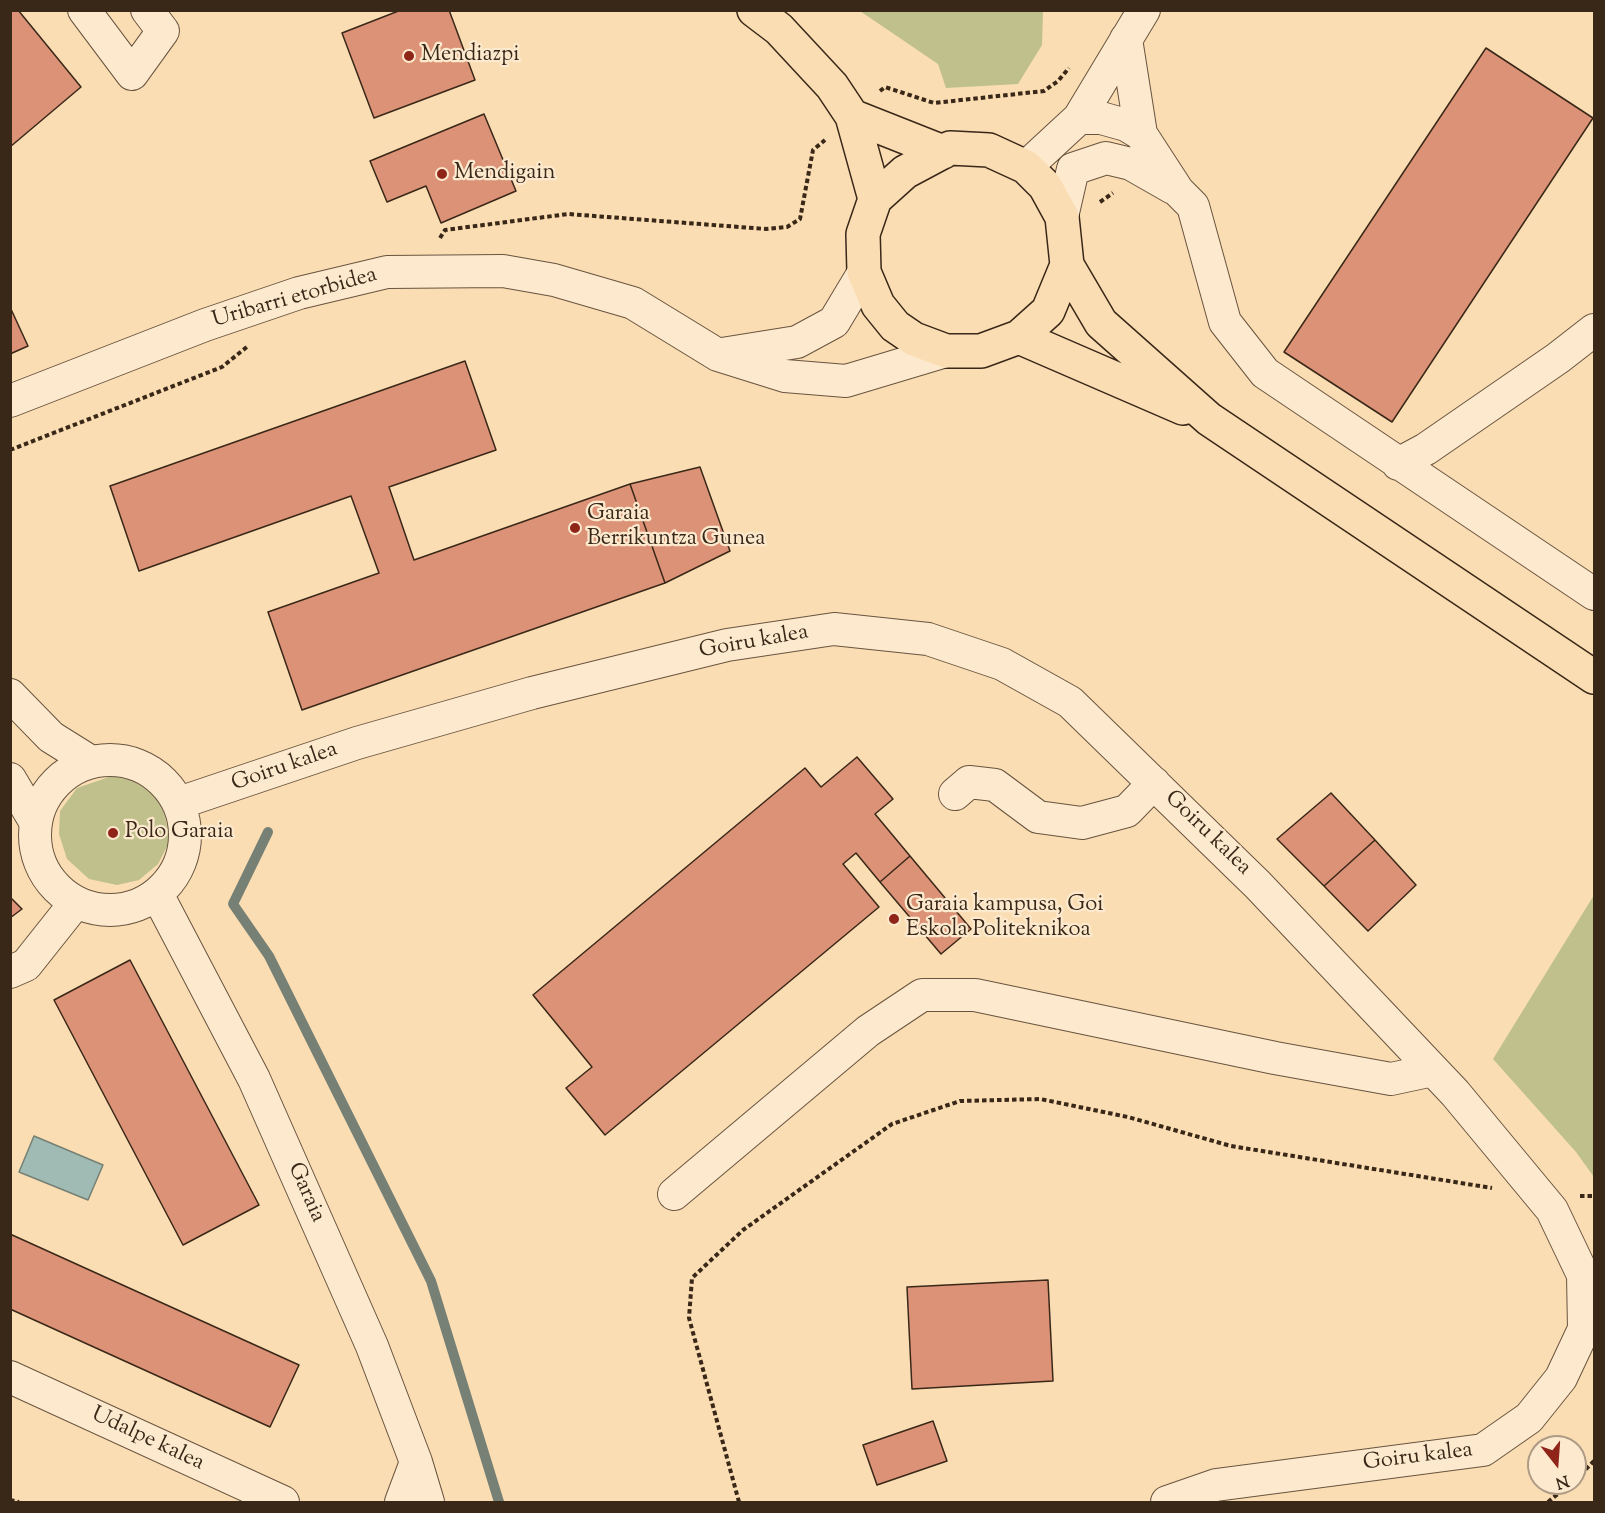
<!DOCTYPE html>
<style>
body{margin:0}
#map{position:relative;width:1605px;height:1513px;overflow:hidden;background:#faddb3;font-family:"Sorts Mill Goudy",serif}
canvas{display:block}
.frame{position:absolute;inset:0;border:12px solid #392718;pointer-events:none}
.north{position:absolute;left:1527px;top:1435px;width:60px;height:60px;box-sizing:border-box;background:#fce9ce;border:2px solid #ae9b85;border-radius:50%;rotate:163deg;font-size:16px;font-weight:700;line-height:24px;text-align:center;color:#392718}
.north::after{content:'';display:block;margin:auto;width:21px;height:27px;background:#8f2418;clip-path:polygon(50% 0,100% 100%,50% 72%,0 100%)}
</style>
<div id="map">
<canvas width="1605" height="1513"></canvas>
<div class="frame"></div>
<div class="north">N</div>
</div>
<script>
const c = document.querySelector('canvas').getContext('2d');
c.lineJoin = 'round';
function fillPath(path, color) { c.fillStyle = color; c.fill(path, 'evenodd'); }
const shape = rows => new Path2D(rows.map(r => 'M' + r).join(''));
function stroke(path, color, width, dash) { c.strokeStyle = color; c.lineWidth = width; c.lineCap = dash ? 'butt' : 'round'; c.setLineDash(dash || []); c.stroke(path); }
function write(font, color, halo, rows, align = 'center') {
  c.font = font + ' "Sorts Mill Goudy",serif'; c.lineWidth = 4.5; c.setLineDash([]); c.textBaseline = 'middle'; c.strokeStyle = halo; c.fillStyle = color; for (const [text, x, y, turn = 0] of rows) {
    c.save(); c.translate(x, y); c.rotate((+turn || 0) * Math.PI / 180); c.textAlign = isNaN(turn) ? turn : align; if (halo) c.strokeText(text, 0, 0); c.fillText(text, 0, 0); c.restore();
  }
}
fillPath(shape([
 [860,11,1043,11,1042,45,1018,84,946,88,938,64],
 [112,776,141,782,163,807,170,841,158,864,139,880,117,885,89,879,67,859,59,834,60,811,77,788],
 [1594,895,1594,1177,1576,1152,1493,1059]
]), '#bfc08c');
const water = shape([
 [34,1136,103,1165,88,1200,19,1172,34,1136]
]);
fillPath(water, '#9fbbb3');
stroke(water, '#768075', 1.5);
stroke(shape([
 [268,832,233,904,269,956,431,1281,499,1502]
]), '#768075', 10);
const building = shape([
 [10,10,18,10,81,87,10,147,10,10],
 [401,10,449,10,475,80,374,118,342,33,401,10],
 [1486,48,1593,118,1392,422,1284,352,1486,48],
 [484,114,516,191,441,223,426,186,387,202,370,161,484,114],
 [10,307,28,346,10,354,10,307],
 [465,361,496,450,389,487,414,560,630,484,665,583,302,710,268,612,379,573,351,496,139,571,110,486,465,361],
 [700,467,730,551,665,583,630,484,700,467],
 [857,757,893,799,875,814,910,856,880,882,856,853,843,864,879,907,605,1135,566,1088,592,1067,533,995,805,768,821,787,857,757],
 [1331,793,1375,840,1324,886,1277,839,1331,793],
 [1375,840,1416,885,1368,931,1324,886,1375,840],
 [910,856,971,929,941,954,880,882,910,856],
 [10,897,22,909,10,918,10,897],
 [130,960,259,1205,183,1245,54,1000,130,960],
 [10,1234,299,1365,270,1427,10,1309,10,1234],
 [1048,1280,1053,1381,912,1389,907,1287,1048,1280],
 [933,1421,947,1461,877,1485,863,1445,933,1421]
]);
fillPath(building, '#dc9276');
stroke(building, '#392718', 1.5);
const minor = shape([
 [84,10,132,74,163,31,147,10],
 [1126,39,1141,134,1178,191,1193,206,1225,322,1265,373,1594,594],
 [1079,118,1101,118,1126,125,1141,134],
 [1026,167,1079,118,1144,10],
 [1062,217,1073,169,1106,158,1131,164,1173,188],
 [722,354,797,342,834,322,864,272],
 [10,401,205,325,299,293,387,272,503,271,554,280,633,303,718,355,785,376,846,381,946,351],
 [1398,464,1426,449,1558,358,1594,330],
 [10,695,51,737,91,762],
 '35 835a75 75 0 1 1 150 0a75 75 0 1 1-150 0Z',
 [10,779,36,823],
 [955,794,969,782,995,785,1038,817,1082,823,1127,811,1154,783],
 [179,803,357,743,532,693,727,645,834,629,928,639,1002,664,1070,702,1258,885,1455,1093,1552,1210,1583,1275,1584,1329,1561,1378,1529,1418,1483,1450,1216,1485,1167,1502],
 [157,894,254,1079,372,1346,416,1462,428,1502],
 [10,972,26,965,76,902],
 [674,1194,868,1031,922,995,975,995,1275,1058,1391,1079,1433,1070],
 [10,1377,283,1502],
 [401,1502,416,1462]
]);
const major = shape([
 [754,10,779,29,832,86,852,116,875,199],
 [852,116,943,152],
 [1067,265,1048,311,1019,337,981,351,946,351,914,339,895,326,878,305,864,272,863,234,875,199,905,172,950,148,989,150,1026,167,1045,186,1062,217,1067,265,1101,323,1209,419,1594,677],
 [1019,337,1183,408]
]);
stroke(minor, '#69543f', 34);
stroke(major, '#392718', 36);
stroke(shape([
 [880,91,885,87,934,103,1044,91,1058,81,1069,68],
 [1100,202,1113,193],
 [440,238,445,230,568,214,766,229,787,227,800,219,813,150,825,140],
 [10,450,222,367,248,346],
 [1580,1196,1594,1196],
 [1575,1480,1594,1461],
 [10,1500,19,1502],
 [739,1502,689,1318,692,1278,743,1230,892,1124,960,1101,1040,1099,1128,1117,1231,1146,1492,1188],
 [1548,1502,1571,1483]
]), '#392718', 4, [4.5, 3]);
stroke(minor, '#fce9ce', 32);
stroke(major, '#faddb3', 33);
for (const [x, y, r, color] of [
 [409,56,6,"#8f2418"],
 [442,174,6,"#8f2418"],
 [575,528,6,"#8f2418"],
 [113,833,6,"#8f2418"],
 [894,919,6,"#8f2418"]
]) { const dot = new Path2D(); dot.arc(x, y, r, 0, 2 * Math.PI); c.fillStyle = color; c.fill(dot); stroke(dot, '#fce9ce', 2); }
write('22px', '#392718', '#fce9ce', [
 ["Mendiazpi",421,56],
 ["Mendigain",454,174],
 ["Garaia",587,515],
 ["Berrikuntza Gunea",587,540],
 ["Polo Garaia",125,833],
 ["Garaia kampusa, Goi",906,906],
 ["Eskola Politeknikoa",906,931]
], 'left');
write('22px', '#392718', '#fce9ce', [
 ["Uribarri etorbidea",295,299,-16],
 ["Goiru kalea",754,643,-10],
 ["Goiru kalea",285,768,-19],
 ["Goiru kalea",1207,834,44],
 ["Garaia",305,1193,66],
 ["Udalpe kalea",147,1440,25],
 ["Goiru kalea",1418,1458,-7]
]);
</script>
